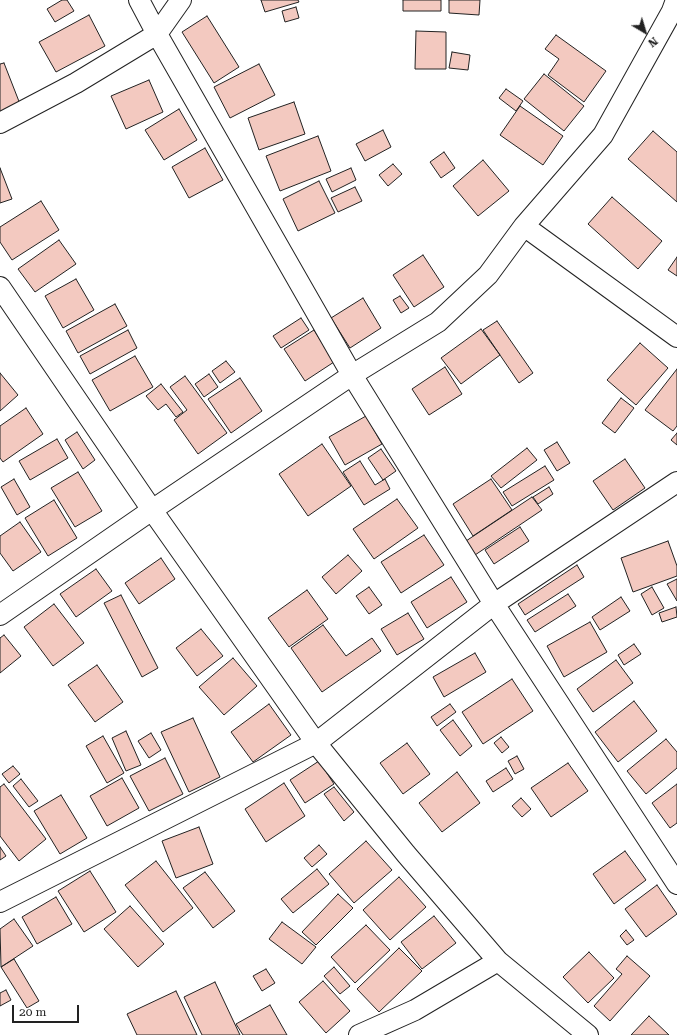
<!DOCTYPE html>
<style>
body{margin:0}
#map{position:relative;width:677px;height:1035px;overflow:hidden;background:#fff;font-family:"Roboto Serif",serif}
canvas{display:block}
.north{position:absolute;left:625px;top:12px;width:40px;height:40px;-webkit-text-stroke:3px #fff;paint-order:stroke;rotate:142deg;font-size:11px;font-weight:700;line-height:16px;text-align:center;color:#222}
.north::after{content:'';display:block;margin:auto;width:14px;height:18px;background:#222;clip-path:polygon(50% 0,100% 100%,50% 72%,0 100%)}
.scale{position:absolute;left:12px;top:1005px;width:67px;height:18px;box-sizing:border-box;border:2px solid #222;border-top:0;padding-left:5px;font-size:12px;line-height:14px;white-space:nowrap;color:#222;-webkit-text-stroke:3px #fff;paint-order:stroke}
</style>
<div id="map">
<canvas width="677" height="1035"></canvas>
<div class="north">N</div>
<div class="scale">20 m</div>
</div>
<script>
const c = document.querySelector('canvas').getContext('2d');
c.lineJoin = 'round';
function fillPath(path, color) { c.fillStyle = color; c.fill(path, 'evenodd'); }
const shape = rows => new Path2D(rows.map(r => 'M' + r).join(''));
function stroke(path, color, width, dash) { c.strokeStyle = color; c.lineWidth = width; c.lineCap = dash ? 'butt' : 'round'; c.setLineDash(dash || []); c.stroke(path); }
const building = shape([
 [62,0,67,0,74,11,55,22,47,9,62,0],
 [261,0,298,0,299,2,265,12,261,0],
 [403,0,441,0,441,11,403,11,403,0],
 [449,0,480,0,479,15,449,13,449,0],
 [296,7,299,18,285,22,282,11,296,7],
 [89,15,105,46,56,72,39,42,89,15],
 [207,16,239,67,214,83,182,32,207,16],
 [416,31,446,32,446,69,415,69,416,31],
 [556,35,606,71,584,102,548,75,559,59,545,49,556,35],
 [452,52,470,55,468,70,449,68,452,52],
 [4,63,20,104,0,112,0,64,4,63],
 [259,64,275,95,230,118,214,87,259,64],
 [544,74,584,106,564,131,524,99,544,74],
 [149,80,163,112,126,129,111,96,149,80],
 [506,89,523,101,516,111,499,98,506,89],
 [294,102,305,134,259,150,248,118,294,102],
 [520,106,563,136,543,165,500,135,520,106],
 [179,109,197,140,164,160,145,130,179,109],
 [383,130,391,147,365,161,356,144,383,130],
 [653,131,677,152,677,202,628,159,653,131],
 [318,136,331,171,280,191,266,156,318,136],
 [205,148,223,180,189,198,172,167,205,148],
 [444,152,455,168,441,178,430,162,444,152],
 [483,160,509,191,478,216,453,186,483,160],
 [393,164,402,174,388,186,379,175,393,164],
 [0,168,12,199,0,203,0,168],
 [351,168,356,180,332,192,326,179,351,168],
 [319,181,335,213,298,231,283,199,319,181],
 [355,187,362,201,338,212,331,198,355,187],
 [612,197,662,241,638,269,588,224,612,197],
 [41,201,59,230,12,260,0,242,0,227,41,201],
 [59,240,76,264,35,292,18,269,59,240],
 [423,255,444,287,414,307,393,275,423,255],
 [677,257,677,276,668,270,677,257],
 [76,279,94,310,63,328,45,296,76,279],
 [400,296,409,308,401,313,393,300,400,296],
 [363,298,381,328,350,348,331,318,363,298],
 [115,304,127,326,78,353,66,331,115,304],
 [301,318,309,330,281,348,273,336,301,318],
 [497,321,533,373,519,383,483,330,497,321],
 [481,329,500,355,461,384,441,358,481,329],
 [128,330,137,348,90,374,80,356,128,330],
 [314,330,334,362,305,381,284,349,314,330],
 [640,343,668,368,636,405,607,380,640,343],
 [135,356,153,387,110,411,92,380,135,356],
 [226,361,235,372,220,383,212,371,226,361],
 [445,367,462,394,429,415,412,389,445,367],
 [677,369,677,426,673,431,645,410,677,369],
 [0,373,18,395,0,411,0,373],
 [209,374,218,387,204,397,195,384,209,374],
 [185,376,227,433,198,454,174,420,187,410,170,387,185,376],
 [240,378,262,411,231,433,208,399,240,378],
 [161,384,183,412,176,417,166,404,158,410,146,396,161,384],
 [621,398,634,408,615,433,602,423,621,398],
 [26,408,43,434,3,462,0,458,0,426,26,408],
 [366,416,382,444,345,465,329,437,366,416],
 [77,432,95,460,83,469,65,440,77,432],
 [677,433,677,445,671,440,677,433],
 [57,439,68,458,30,480,19,461,57,439],
 [557,442,570,463,557,471,544,450,557,442],
 [322,444,351,486,308,516,279,474,322,444],
 [527,448,537,460,501,488,491,476,527,448],
 [381,449,396,471,383,480,368,458,381,449],
 [625,459,645,488,613,510,593,481,625,459],
 [360,461,375,485,385,479,390,489,364,505,343,472,360,461],
 [545,466,554,480,512,506,503,492,545,466],
 [78,472,102,511,75,527,51,488,78,472],
 [14,479,30,507,17,515,1,487,14,479],
 [491,479,512,510,473,536,453,504,491,479],
 [549,487,553,494,538,504,533,497,549,487],
 [532,497,542,510,475,555,466,541,532,497],
 [397,499,418,528,374,559,353,529,397,499],
 [54,500,77,538,48,556,25,518,54,500],
 [20,522,41,552,13,571,0,553,0,536,20,522],
 [520,527,529,541,494,564,485,550,520,527],
 [424,535,444,565,401,593,381,562,424,535],
 [668,541,677,566,677,576,633,592,621,558,668,541],
 [348,555,362,571,336,594,322,577,348,555],
 [161,558,175,579,139,604,125,583,161,558],
 [577,565,584,577,525,615,518,604,577,565],
 [96,569,112,591,76,617,60,594,96,569],
 [451,577,467,602,427,628,411,602,451,577],
 [677,579,677,601,667,584,677,579],
 [369,587,382,605,369,614,356,596,369,587],
 [652,587,664,608,652,615,641,594,652,587],
 [307,590,328,619,289,647,268,618,307,590],
 [568,594,576,606,535,632,527,620,568,594],
 [121,595,158,668,142,677,104,603,121,595],
 [621,597,630,611,600,630,592,617,621,597],
 [54,604,84,643,53,666,24,627,54,604],
 [676,607,677,617,662,622,659,613,676,607],
 [408,613,424,639,397,655,381,629,408,613],
 [590,622,607,652,564,677,547,646,590,622],
 [323,625,346,656,372,638,381,651,322,692,291,648,323,625],
 [201,629,223,656,197,676,176,648,201,629],
 [4,635,21,656,0,673,0,638,4,635],
 [634,644,641,654,624,665,618,655,634,644],
 [475,653,486,672,444,697,433,677,475,653],
 [233,658,257,686,224,715,199,687,233,658],
 [616,660,633,683,593,712,577,689,616,660],
 [97,665,123,702,95,722,68,685,97,665],
 [512,679,533,711,483,744,462,712,512,679],
 [634,701,657,731,618,762,595,732,634,701],
 [269,704,291,735,253,762,231,732,269,704],
 [450,704,456,712,437,726,431,717,450,704],
 [193,718,220,777,189,792,161,732,193,718],
 [453,720,472,746,460,756,440,730,453,720],
 [126,731,141,765,126,771,112,738,126,731],
 [151,733,161,750,149,758,138,741,151,733],
 [103,736,124,773,107,783,86,746,103,736],
 [501,737,509,747,502,753,494,743,501,737],
 [666,739,677,752,677,768,646,794,627,771,666,739],
 [407,743,430,774,403,794,380,763,407,743],
 [517,756,524,769,515,774,508,761,517,756],
 [165,758,183,794,149,811,130,776,165,758],
 [319,761,334,784,305,803,290,780,319,761],
 [568,763,588,791,551,817,531,788,568,763],
 [13,766,20,774,9,783,2,774,13,766],
 [506,768,513,779,493,792,486,781,506,768],
 [457,772,480,803,442,832,419,803,457,772],
 [122,778,139,808,107,826,90,796,122,778],
 [21,779,38,801,29,807,13,786,21,779],
 [284,783,305,816,266,842,245,809,284,783],
 [4,784,46,839,19,861,0,836,0,787,4,784],
 [677,784,677,823,670,828,652,803,677,784],
 [334,787,354,812,344,821,324,794,334,787],
 [61,795,87,838,60,854,34,811,61,795],
 [521,798,531,809,522,817,512,806,521,798],
 [199,827,213,864,176,878,162,841,199,827],
 [366,841,392,870,354,903,329,874,366,841],
 [319,845,327,854,312,867,304,858,319,845],
 [0,847,6,856,0,860,0,847],
 [625,851,646,880,614,904,593,874,625,851],
 [156,861,193,908,163,932,125,885,156,861],
 [317,869,329,884,293,913,281,899,317,869],
 [90,871,116,912,84,932,58,891,90,871],
 [205,872,235,911,213,928,183,888,205,872],
 [399,877,426,907,390,940,363,910,399,877],
 [657,885,677,914,646,937,625,909,657,885],
 [338,894,353,908,316,945,302,932,338,894],
 [56,897,72,924,37,944,22,917,56,897],
 [130,906,164,944,138,967,104,929,130,906],
 [434,916,456,943,422,969,401,942,434,916],
 [14,919,33,946,1,967,0,929,14,919],
 [282,922,316,947,302,964,269,939,282,922],
 [366,925,390,950,355,983,331,957,366,925],
 [626,930,634,940,627,945,620,936,626,930],
 [399,948,422,971,379,1012,357,989,399,948],
 [589,952,614,978,588,1003,563,977,589,952],
 [627,956,650,976,610,1021,594,1006,622,974,616,969,627,956],
 [14,959,39,1001,27,1008,1,967,14,959],
 [334,967,350,986,340,994,324,976,334,967],
 [266,969,275,983,262,991,253,976,266,969],
 [323,981,350,1011,326,1033,299,1002,323,981],
 [215,982,240,1035,202,1035,184,997,215,982],
 [6,990,11,1000,0,1006,0,993,6,990],
 [176,991,197,1035,137,1035,127,1014,176,991],
 [270,1005,287,1035,243,1035,236,1024,270,1005],
 [649,1016,669,1035,631,1035,649,1016]
]);
fillPath(building, '#f3c9c0');
stroke(building, '#222', 1);
const street = shape([
 [139,0,157,34,352,375,494,604,677,884],
 [0,123,76,83,157,34,181,0],
 [524,226,677,337],
 [0,287,152,510,316,743,406,854,498,961,588,1035],
 [0,615,152,510,352,375,438,322,488,275,524,226,603,135,672,11,676,0],
 [0,902,316,743,494,604,677,482],
 [359,1035,415,1010,498,961]
]);
stroke(street, '#222', 22);
stroke(street, '#fff', 20);
</script>
